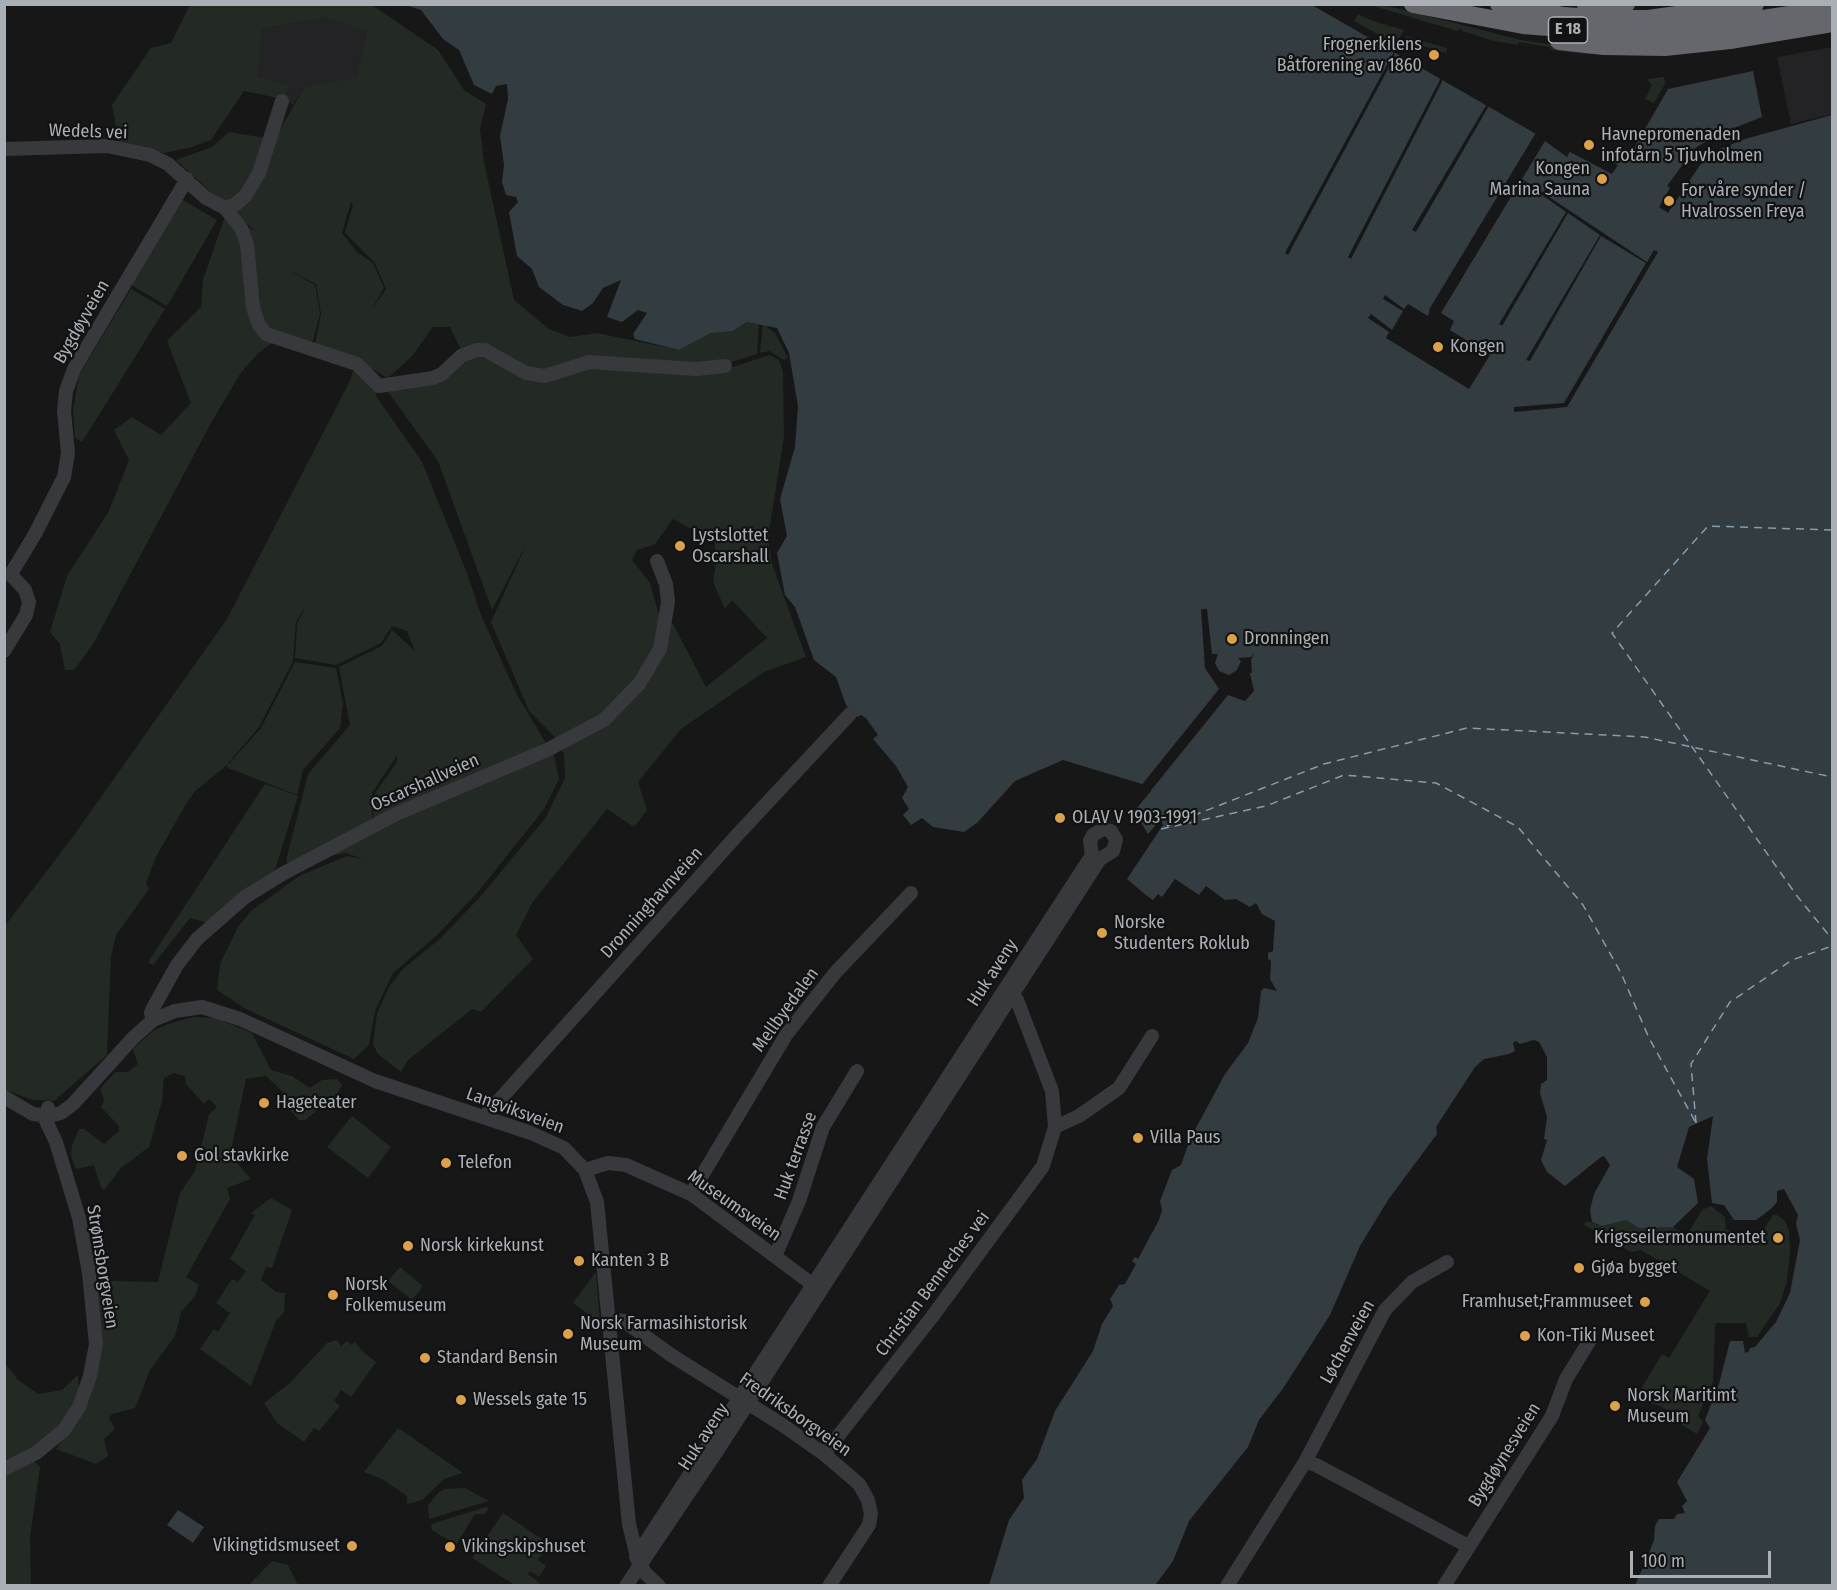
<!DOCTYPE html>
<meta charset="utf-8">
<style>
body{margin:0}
#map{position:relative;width:1837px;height:1590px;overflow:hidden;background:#171718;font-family:"Fira Sans Condensed",sans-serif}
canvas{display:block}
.frame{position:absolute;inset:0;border:6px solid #aaafb6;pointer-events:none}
.scale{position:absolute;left:1630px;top:1551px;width:141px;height:27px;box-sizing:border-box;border:3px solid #aaafb6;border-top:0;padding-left:8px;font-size:18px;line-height:21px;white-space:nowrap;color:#aaafb6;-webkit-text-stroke:4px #121213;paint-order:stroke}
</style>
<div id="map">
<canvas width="1837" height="1590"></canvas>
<div class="frame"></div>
<div class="scale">100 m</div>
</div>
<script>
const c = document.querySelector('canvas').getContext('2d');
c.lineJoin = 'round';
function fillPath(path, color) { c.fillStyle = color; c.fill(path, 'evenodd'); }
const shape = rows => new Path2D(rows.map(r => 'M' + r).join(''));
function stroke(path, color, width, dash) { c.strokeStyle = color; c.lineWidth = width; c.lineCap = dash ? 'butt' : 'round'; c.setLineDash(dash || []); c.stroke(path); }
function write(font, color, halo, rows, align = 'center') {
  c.font = font + ' "Fira Sans Condensed",sans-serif'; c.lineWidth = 4.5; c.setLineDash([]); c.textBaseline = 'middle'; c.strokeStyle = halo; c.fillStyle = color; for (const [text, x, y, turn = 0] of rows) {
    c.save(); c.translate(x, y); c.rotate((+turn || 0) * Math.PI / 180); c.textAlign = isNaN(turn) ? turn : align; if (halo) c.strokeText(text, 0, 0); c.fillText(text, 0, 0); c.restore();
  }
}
fillPath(shape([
 [328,18,367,30,356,79,305,86,293,105,283,99,290,86,256,76,261,28],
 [1832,47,1832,114,1791,124,1777,57]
]), '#232325');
fillPath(shape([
 [190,5,372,5,438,50,464,90,486,104,480,129,484,162,514,300,549,329,570,337,597,333,679,350,715,331,733,331,747,322,759,324,757,354,725,364,726,369,770,355,779,360,783,372,784,437,768,538,772,564,806,657,764,672,681,729,638,782,647,810,634,827,607,809,532,903,516,935,533,959,481,1012,472,1009,408,1060,401,1072,378,1054,373,1044,377,1013,389,987,403,969,441,938,482,895,546,817,565,778,564,754,556,738,529,711,491,622,527,543,492,610,438,461,386,389,448,378,465,358,450,327,433,327,412,356,388,378,363,364,315,345,321,314,316,284,286,269,315,285,320,314,311,347,281,337,258,353,240,374,211,423,93,644,74,670,65,670,60,644,50,632,67,576,109,511,129,460,114,430,132,417,161,435,191,403,167,341,201,307,203,280,224,219,231,217,257,232,233,212,305,86,356,78,367,31,328,18,262,28,257,76,290,86,283,99,244,91,211,140,192,147,164,153,119,142,112,105,151,48,171,43],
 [351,202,353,205,345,233,375,263,386,289,371,310,384,288,373,263,357,252,342,233],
 [673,519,689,528,699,529,701,538,715,543,716,563,713,582,725,609,732,600,767,638,706,687,673,624,660,619,650,583,632,560,637,550,655,544],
 [1370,5,1384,5,1521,40,1554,45,1753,44,1677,54,1587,54,1551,50,1550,47,1519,42,1518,45,1494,41,1462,31,1462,28,1457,31],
 [1358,14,1373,21,1404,30,1396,44,1354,21],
 [1406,36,1447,48,1446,53,1412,43,1409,51,1401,46],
 [1664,77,1665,84,1654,103,1645,99,1652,85,1647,79],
 [229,132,265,138,255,173,239,195,224,204,176,160,212,147],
 [181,199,217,220,167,306,131,285],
 [131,289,165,309,82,442,75,438,73,411,79,375],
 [763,324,775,333,788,358,784,360,769,351,760,353],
 [354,366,377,389,376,396,422,462,467,573,481,615,516,693,547,745,373,823,374,795,397,762,397,755,372,793,372,824,553,751,559,779,544,809,478,892,436,936,393,973,375,1011,369,1045,354,1059,248,1010,217,990,220,964,238,927,251,911,299,876,347,856,364,859,345,853,289,864,286,861,308,774,350,725,339,667,382,646,392,630,415,651,407,631,392,626,381,643,336,665,295,658,297,624,306,605,296,622,293,661,259,727,226,766,195,791,186,804,156,857,146,883,149,889,116,935,111,956,107,1055,54,1101,33,1100,5,1090,4,927,72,838,227,619,351,379],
 [295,662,336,668,343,704,340,728,303,770,297,795,226,767,261,728],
 [265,784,298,796,274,873,208,923,190,918,153,965,148,962],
 [194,1017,215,1018,252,1033,271,1070,292,1076,310,1088,322,1080,337,1079,342,1085,337,1094,305,1120,299,1120,282,1101,284,1093,266,1076,246,1079,230,1155,251,1179,227,1188,230,1199,186,1277,199,1285,195,1296,181,1312,175,1336,150,1370,135,1408,112,1414,109,1418,115,1429,104,1439,108,1456,96,1464,56,1449,76,1421,89,1395,96,1286,113,1281,158,1282,180,1193,195,1171,209,1115,217,1107,209,1099,204,1104,186,1084,185,1076,174,1073,164,1078,162,1101,149,1147,121,1168,104,1190,101,1188,94,1165,77,1169,74,1166,71,1154,72,1146,79,1129,84,1129,104,1144,119,1131,119,1126,101,1107,104,1100,100,1089,115,1072,128,1072,138,1064,133,1049,153,1031,168,1024],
 [352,1116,391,1147,368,1178,327,1147],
 [271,1198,292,1210,272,1268,266,1267,261,1280,276,1292,285,1293,284,1312,276,1321,251,1386,200,1349,214,1329,218,1332,230,1313,216,1303,232,1279,238,1282,246,1271,230,1259,255,1215,251,1213],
 [1711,1206,1725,1217,1726,1229,1746,1238,1758,1239,1773,1215,1777,1215,1785,1221,1789,1231,1790,1252,1787,1281,1780,1303,1757,1337,1749,1337,1746,1323,1717,1323,1715,1327,1713,1382,1698,1416,1703,1422,1697,1434,1679,1423,1682,1419,1660,1406,1635,1399,1662,1354,1669,1358,1710,1291,1641,1250,1631,1252,1584,1225,1587,1221,1602,1226,1626,1220,1639,1227,1673,1227,1687,1235,1702,1210],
 [400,1267,423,1286,412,1300,388,1281],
 [596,1272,600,1323,573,1303],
 [337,1340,341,1346,347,1341,351,1345,355,1342,361,1350,376,1362,351,1397,341,1390,334,1401,340,1406,319,1431,314,1428,304,1442,277,1423,264,1403,290,1383,327,1343],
 [4,1362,18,1380,38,1394,62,1390,78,1375,79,1394,74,1406,52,1436,27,1454,40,1467,30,1537,31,1585,5,1585],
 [398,1428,453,1466,463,1473,444,1479,422,1500,407,1504,407,1496,382,1479,364,1472],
 [465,1488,489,1501,429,1519,428,1505,439,1492,445,1489],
 [486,1507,489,1509,485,1514,475,1514,456,1545,432,1530,431,1524],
 [503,1513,549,1544,538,1560,546,1566,539,1577,530,1571,528,1574,540,1583,538,1585,515,1585,472,1558],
 [272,1561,288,1565,298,1585,249,1585]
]), '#232a24');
fillPath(shape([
 [406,5,1312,5,1536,134,1612,174,1618,165,1614,163,1619,156,1627,160,1668,89,1753,71,1762,117,1721,133,1695,148,1667,186,1670,188,1659,207,1668,213,1700,165,1720,149,1745,139,1832,115,1832,1585,1635,1585,1646,1561,1654,1540,1655,1526,1659,1519,1674,1519,1677,1514,1685,1513,1682,1506,1687,1501,1677,1482,1710,1428,1705,1420,1719,1384,1730,1341,1743,1341,1745,1353,1749,1351,1750,1348,1755,1347,1776,1322,1790,1293,1800,1240,1796,1224,1798,1215,1784,1189,1777,1191,1777,1202,1772,1208,1756,1220,1734,1220,1724,1205,1712,1203,1707,1159,1713,1116,1689,1127,1677,1167,1694,1179,1698,1203,1673,1227,1639,1228,1626,1220,1602,1226,1592,1222,1590,1210,1594,1194,1610,1165,1604,1156,1601,1157,1565,1186,1547,1172,1541,1160,1547,1140,1544,1139,1547,1117,1540,1093,1541,1084,1547,1080,1547,1057,1539,1042,1534,1040,1520,1044,1516,1041,1513,1043,1515,1051,1509,1054,1484,1059,1475,1067,1436,1127,1437,1134,1388,1200,1360,1246,1330,1315,1284,1387,1259,1420,1248,1447,1189,1521,1173,1561,1156,1584,989,1585,1009,1520,1024,1498,1022,1480,1037,1459,1055,1411,1093,1351,1102,1324,1113,1306,1110,1299,1119,1285,1125,1284,1136,1264,1132,1261,1135,1257,1138,1259,1159,1220,1162,1210,1160,1201,1172,1170,1181,1165,1190,1139,1225,1074,1248,1043,1258,1018,1261,991,1264,988,1277,991,1270,979,1271,961,1268,959,1268,953,1273,951,1275,921,1262,914,1256,903,1250,907,1236,899,1225,900,1206,886,1199,895,1175,879,1162,897,1158,894,1153,900,1147,896,1127,879,1163,825,1161,819,1148,834,1134,811,1151,791,1142,784,1063,760,1015,781,977,823,964,832,933,827,922,818,911,825,903,815,909,809,902,798,908,787,896,766,873,739,878,735,866,718,861,715,857,717,846,705,836,677,814,660,795,607,785,595,777,553,787,536,780,499,795,447,798,406,789,353,777,328,747,322,733,331,711,333,679,350,635,339,633,334,647,313,638,310,622,322,607,317,621,280,603,288,593,303,582,311,563,305,539,287,532,269,517,256,509,212,518,202,516,197,506,195,502,182,504,165,500,136,508,99,507,84,496,86,492,94,474,85,459,50,443,39,421,10],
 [178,1510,204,1527,193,1543,167,1525]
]), '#333c41');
fillPath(shape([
 [1395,50,1394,58,1288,255,1285,253],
 [1442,76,1444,77,1441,84,1351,259,1348,257],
 [1488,102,1490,103,1486,111,1416,232,1412,230],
 [1537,131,1570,151,1567,157,1545,141,1522,179,1647,262,1654,250,1658,252,1567,407,1514,412,1514,407,1564,403,1646,263,1601,236,1530,361,1526,360,1600,235,1568,213,1502,326,1499,324,1566,212,1521,180,1441,313,1454,321,1450,330,1490,355,1469,389,1386,338,1389,332,1368,318,1371,314,1392,330,1403,311,1383,299,1385,295,1404,309,1408,304,1428,316,1430,308],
 [1201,609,1207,609,1212,654,1218,654,1215,663,1219,671,1229,675,1237,670,1241,661,1238,658,1251,657,1254,652,1251,661,1252,673,1250,673,1254,691,1245,701,1228,695,1132,814,1132,810,1147,791,1140,787,1219,689,1205,668]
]), '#171718');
stroke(shape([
 [1832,530,1708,526,1612,633,1797,896,1832,939],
 [1167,826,1324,764,1467,728,1645,737,1832,777],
 [1161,829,1266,806,1344,775,1436,783,1518,827,1583,905,1621,973,1649,1038,1696,1123],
 [1696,1123,1691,1064,1730,1002,1792,960,1832,946]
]), '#869dad', 1.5, [8, 6]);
stroke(shape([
 [4,149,107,146,150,155,168,164,206,198,225,208,241,228,247,244,253,308,259,325,266,334,357,364,379,386,433,378,442,374,461,356,476,350,485,350,526,373,545,376,589,362,696,369,725,366],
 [225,208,236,204,246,195,259,173,282,101],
 [4,651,26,615,29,602,25,590,12,576,12,572,35,534,64,477,68,453,64,411,66,391,74,369,187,179],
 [153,1020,151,1013,153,1008,177,965,197,939,245,897,284,873,396,814,547,750,604,720,639,684,660,649,668,602,666,584,657,561],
 [4,1097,33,1114,49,1116,61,1113,73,1104,133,1038,153,1020,175,1011,202,1007,240,1019,375,1081,531,1133,564,1148,585,1170,597,1202,629,1524,638,1561,646,1574,659,1586],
 [484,1117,739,833,850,714],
 [1055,1127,1079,1116,1119,1088,1152,1036],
 [585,1170,608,1163,626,1165,691,1194,820,1290],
 [691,1194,786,1035,835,973,911,893],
 [775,1256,799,1201,823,1127,857,1071],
 [609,1319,624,1321,671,1355,781,1424,824,1454,859,1484,868,1500,871,1514,869,1525,829,1586],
 [824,1454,932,1317,1043,1166,1055,1127,1052,1091,1017,1000,1007,991],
 [1305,1462,1316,1465,1468,1546],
 [4,1469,36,1453,64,1430,79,1407,90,1376,96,1344,89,1273,79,1218,56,1142,46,1121,48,1108],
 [626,1586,717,1451,1100,859,1113,851,1116,840,1111,831,1103,829,1093,835,1090,841,1092,855,636,1557],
 [1227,1586,1305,1462,1385,1310,1412,1282,1447,1262],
 [1444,1586,1552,1416,1566,1379,1590,1340]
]), '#38393d', 14);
stroke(shape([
 [1413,4,1523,25,1624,33,1688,30,1830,9],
 [1499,4,1564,16,1608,19,1648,19,1755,4],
 [1586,9,1626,4],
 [1559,41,1604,46,1665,47,1730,40,1832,23]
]), '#65676d', 18);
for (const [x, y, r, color] of [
 [1434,55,6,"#dba14c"],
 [1589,145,6,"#dba14c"],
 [1602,179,6,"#dba14c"],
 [1669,201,6,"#dba14c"],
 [1438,347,6,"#dba14c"],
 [680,546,6,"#dba14c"],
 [1232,639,6,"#dba14c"],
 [1060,818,6,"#dba14c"],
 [1102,933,6,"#dba14c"],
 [264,1103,6,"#dba14c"],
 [1138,1138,6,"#dba14c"],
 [182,1156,6,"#dba14c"],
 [446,1163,6,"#dba14c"],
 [1778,1238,6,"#dba14c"],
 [408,1246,6,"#dba14c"],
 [579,1261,6,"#dba14c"],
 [1579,1268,6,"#dba14c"],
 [333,1295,6,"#dba14c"],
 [1645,1302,6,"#dba14c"],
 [568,1334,6,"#dba14c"],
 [1525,1336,6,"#dba14c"],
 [425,1358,6,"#dba14c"],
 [461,1400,6,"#dba14c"],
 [1615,1406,6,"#dba14c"],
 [352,1546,6,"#dba14c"],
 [450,1547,6,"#dba14c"]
]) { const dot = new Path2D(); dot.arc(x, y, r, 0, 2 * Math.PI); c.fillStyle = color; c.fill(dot); stroke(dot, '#121213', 2); }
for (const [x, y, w] of [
 [1568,30,39]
]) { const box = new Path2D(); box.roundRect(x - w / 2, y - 13, w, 26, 4.5); c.fillStyle = '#121213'; c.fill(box); stroke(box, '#aaafb6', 1.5); }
write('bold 16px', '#aaafb6', null, [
 ["E 18",1568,30]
]);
write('18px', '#aaafb6', '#121213', [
 ["Frognerkilens",1422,45,"right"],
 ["Båtforening av 1860",1422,66,"right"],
 ["Havnepromenaden",1601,135],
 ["infotårn 5 Tjuvholmen",1601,156],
 ["Kongen",1590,169,"right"],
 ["Marina Sauna",1590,190,"right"],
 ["For våre synder /",1681,191],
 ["Hvalrossen Freya",1681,212],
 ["Kongen",1450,347],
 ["Lystslottet",692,536],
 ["Oscarshall",692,557],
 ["Dronningen",1244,639],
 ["OLAV V 1903-1991",1072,818],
 ["Norske",1114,923],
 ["Studenters Roklub",1114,944],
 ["Hageteater",276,1103],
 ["Villa Paus",1150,1138],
 ["Gol stavkirke",194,1156],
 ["Telefon",458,1163],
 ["Krigsseilermonumentet",1766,1238,"right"],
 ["Norsk kirkekunst",420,1246],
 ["Kanten 3 B",591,1261],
 ["Gjøa bygget",1591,1268],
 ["Norsk",345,1285],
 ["Folkemuseum",345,1306],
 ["Framhuset;Frammuseet",1633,1302,"right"],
 ["Norsk Farmasihistorisk",580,1324],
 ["Museum",580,1345],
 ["Kon-Tiki Museet",1537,1336],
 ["Standard Bensin",437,1358],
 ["Norsk Maritimt",1627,1396],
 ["Museum",1627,1417],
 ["Wessels gate 15",473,1400],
 ["Vikingtidsmuseet",340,1546,"right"],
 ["Vikingskipshuset",462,1547]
], 'left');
write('18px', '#aaafb6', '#121213', [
 ["Wedels vei",88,132,2],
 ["Bygdøyveien",82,322,-60],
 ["Oscarshallveien",425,783,-24],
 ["Dronninghavnveien",652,903,-48],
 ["Huk aveny",993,973,-57],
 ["Mellbyedalen",786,1010,-54],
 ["Langviksveien",515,1111,20],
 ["Huk terrasse",796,1156,-70],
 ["Museumsveien",734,1206,35],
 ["Strømsborgveien",102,1267,81],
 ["Christian Benneches vei",933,1284,-53],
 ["Løchenveien",1348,1342,-61],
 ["Fredriksborgveien",795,1415,35],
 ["Huk aveny",704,1437,-57],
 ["Bygdøynesveien",1505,1455,-58]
]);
</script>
